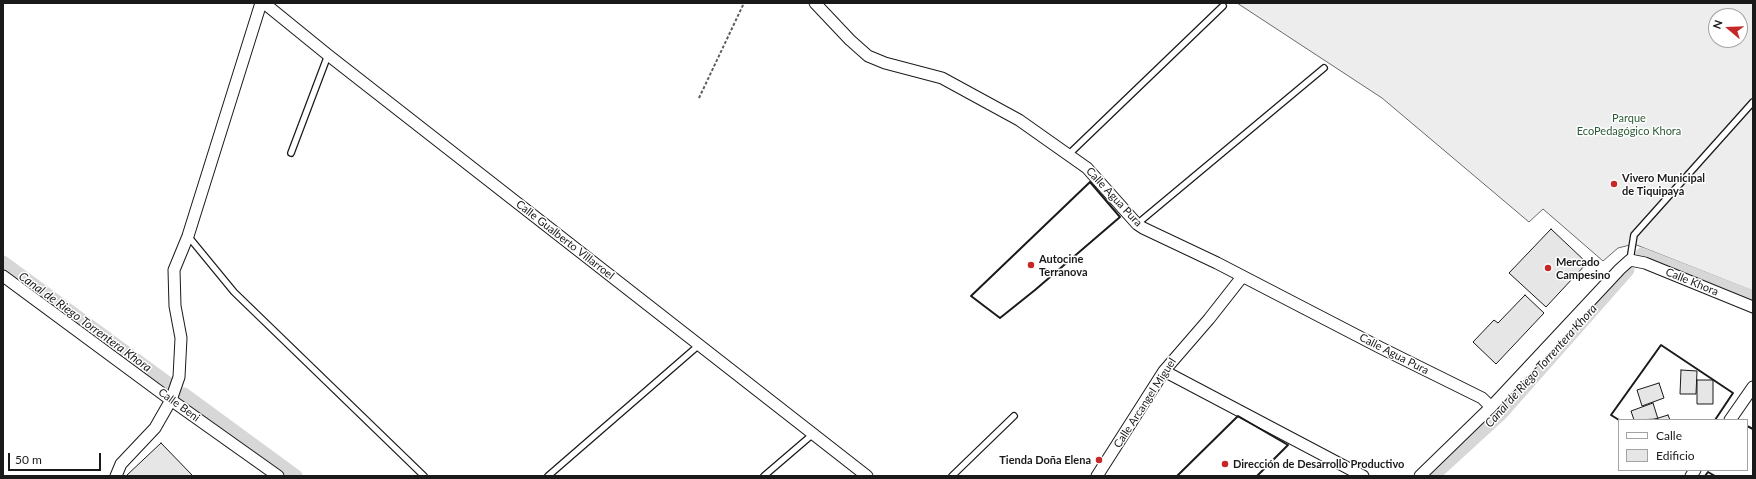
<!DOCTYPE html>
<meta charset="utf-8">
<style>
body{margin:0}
#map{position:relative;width:1756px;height:479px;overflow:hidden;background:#fff;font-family:Lato,sans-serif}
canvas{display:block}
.frame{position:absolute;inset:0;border:4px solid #1a1a1a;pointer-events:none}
.legend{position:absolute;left:1618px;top:419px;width:130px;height:52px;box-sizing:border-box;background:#fff;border:1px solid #a3a3a3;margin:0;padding:5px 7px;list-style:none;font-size:12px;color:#1a1a1a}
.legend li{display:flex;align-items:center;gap:8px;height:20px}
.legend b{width:20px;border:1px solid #a3a3a3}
.north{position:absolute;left:1708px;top:8px;width:40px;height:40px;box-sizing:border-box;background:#fff;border:1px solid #a3a3a3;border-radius:50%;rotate:289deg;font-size:11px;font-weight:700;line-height:16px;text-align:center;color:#1a1a1a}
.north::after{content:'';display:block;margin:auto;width:14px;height:18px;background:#c62828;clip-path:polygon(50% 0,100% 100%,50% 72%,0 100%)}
.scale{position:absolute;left:8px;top:453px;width:93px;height:18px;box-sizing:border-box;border:2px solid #1a1a1a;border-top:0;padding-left:5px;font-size:12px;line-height:14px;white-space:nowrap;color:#1a1a1a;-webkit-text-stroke:3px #fff;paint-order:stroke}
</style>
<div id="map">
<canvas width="1756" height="479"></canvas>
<div class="frame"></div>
<ul class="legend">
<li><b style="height:5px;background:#fff"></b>Calle</li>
<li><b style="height:11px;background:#e6e6e6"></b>Edificio</li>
</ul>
<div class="north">N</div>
<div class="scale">50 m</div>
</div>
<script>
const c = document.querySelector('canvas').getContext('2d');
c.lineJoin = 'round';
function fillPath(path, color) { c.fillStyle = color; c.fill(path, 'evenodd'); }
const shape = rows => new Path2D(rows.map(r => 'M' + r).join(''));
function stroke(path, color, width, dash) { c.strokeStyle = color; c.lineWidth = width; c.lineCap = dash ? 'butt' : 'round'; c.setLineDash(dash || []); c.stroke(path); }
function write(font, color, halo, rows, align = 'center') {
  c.font = font + ' Lato,sans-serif'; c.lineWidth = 3; c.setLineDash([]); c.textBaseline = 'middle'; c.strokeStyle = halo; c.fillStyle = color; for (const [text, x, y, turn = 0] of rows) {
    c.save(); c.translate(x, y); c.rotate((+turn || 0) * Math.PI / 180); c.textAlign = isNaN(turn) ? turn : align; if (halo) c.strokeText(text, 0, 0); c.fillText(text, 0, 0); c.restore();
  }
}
const built = shape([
 [1237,3,1753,3,1753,291,1634,244,1618,248,1603,261,1543,209,1529,222,1382,98,1237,3],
 [1716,16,1740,16,1740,40,1716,40,1716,16]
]);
fillPath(built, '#ededed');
stroke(built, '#6a6a6a', 1);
stroke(shape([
 [1642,254,1753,297],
 [3,262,168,383],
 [184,394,296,476],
 [1433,476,1501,414,1628,270]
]), '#d7d7d7', 13);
const building = shape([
 [1551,229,1587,263,1546,307,1509,273,1551,229],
 [1525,295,1544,313,1496,364,1473,342,1494,320,1498,323,1525,295],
 [1681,370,1697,371,1696,394,1680,394,1681,370],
 [1697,380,1713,380,1713,404,1697,404,1697,380],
 [1659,383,1664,398,1642,406,1637,390,1659,383],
 [1653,403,1658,419,1634,420,1631,411,1653,403],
 [1668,415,1670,420,1652,420,1668,415],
 [161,443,193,476,126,476,161,443]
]);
fillPath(building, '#e6e6e6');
stroke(building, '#1a1a1a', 1);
const service = shape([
 [291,153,328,55],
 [1068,155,1223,6],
 [1137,224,1324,68],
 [188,236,234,292,424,476],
 [1630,260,1634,235,1753,102],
 [548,476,699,345],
 [764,476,813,434],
 [952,476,1014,416]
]);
const minor = shape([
 [264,3,328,55,867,476],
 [815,3,850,40,868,56,885,63,942,78,1019,120,1087,168,1137,224,1143,228,1217,263,1381,348,1482,398,1491,407],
 [3,276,171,400,278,476],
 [1164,371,1363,476],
 [1730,420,1753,387],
 [116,476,121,464,155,428,171,400,179,377,181,338,175,306,174,270,188,236,261,3],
 [1097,476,1164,371,1209,319,1242,277],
 [1420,476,1491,407,1620,269,1630,260,1645,263,1753,307],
 [1691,476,1695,470]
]);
stroke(service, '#1a1a1a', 8);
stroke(minor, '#1a1a1a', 13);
stroke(shape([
 [699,98,744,3]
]), '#5f5f5f', 2, [3, 2]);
stroke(service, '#fff', 5.5);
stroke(minor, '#fff', 11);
stroke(shape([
 [1090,182,1120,217,1035,290,1000,318,971,296,1090,182],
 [1619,420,1611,415,1661,345,1733,393,1715,420],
 [1747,426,1753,429],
 [1177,476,1238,416,1288,445,1257,476],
 [1705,476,1708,472,1715,476]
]), '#1a1a1a', 2);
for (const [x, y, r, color] of [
 [1614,184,4,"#c62828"],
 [1031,265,4,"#c62828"],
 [1548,268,4,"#c62828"],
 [1099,460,4,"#c62828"],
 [1225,464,4,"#c62828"]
]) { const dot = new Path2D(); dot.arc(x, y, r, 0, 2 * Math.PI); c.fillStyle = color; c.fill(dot); stroke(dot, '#fff', 1.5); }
write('11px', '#2b5a34', '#fff', [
 ["Parque",1629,118],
 ["EcoPedagógico Khora",1629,131]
]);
write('bold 11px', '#1a1a1a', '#fff', [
 ["Vivero Municipal",1622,178],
 ["de Tiquipaya",1622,191],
 ["Autocine",1039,259],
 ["Terranova",1039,272],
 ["Mercado",1556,262],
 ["Campesino",1556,275],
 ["Tienda Doña Elena",1091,460,"right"],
 ["Dirección de Desarrollo Productivo",1233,464]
], 'left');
write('11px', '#1a1a1a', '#fff', [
 ["Calle Agua Pura",1114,197,47],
 ["Calle Gualberto Villarroel",565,240,38],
 ["Calle Khora",1692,282,22],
 ["Calle Agua Pura",1394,354,27],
 ["Calle Arcangel Miguel",1145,403,-57],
 ["Calle Beni",179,405,36]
]);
write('italic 12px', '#1a1a1a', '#fff', [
 ["Canal de Riego Torrentera Khora",85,322,36],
 ["Canal de Riego Torrentera Khora",1541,366,-48]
]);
</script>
